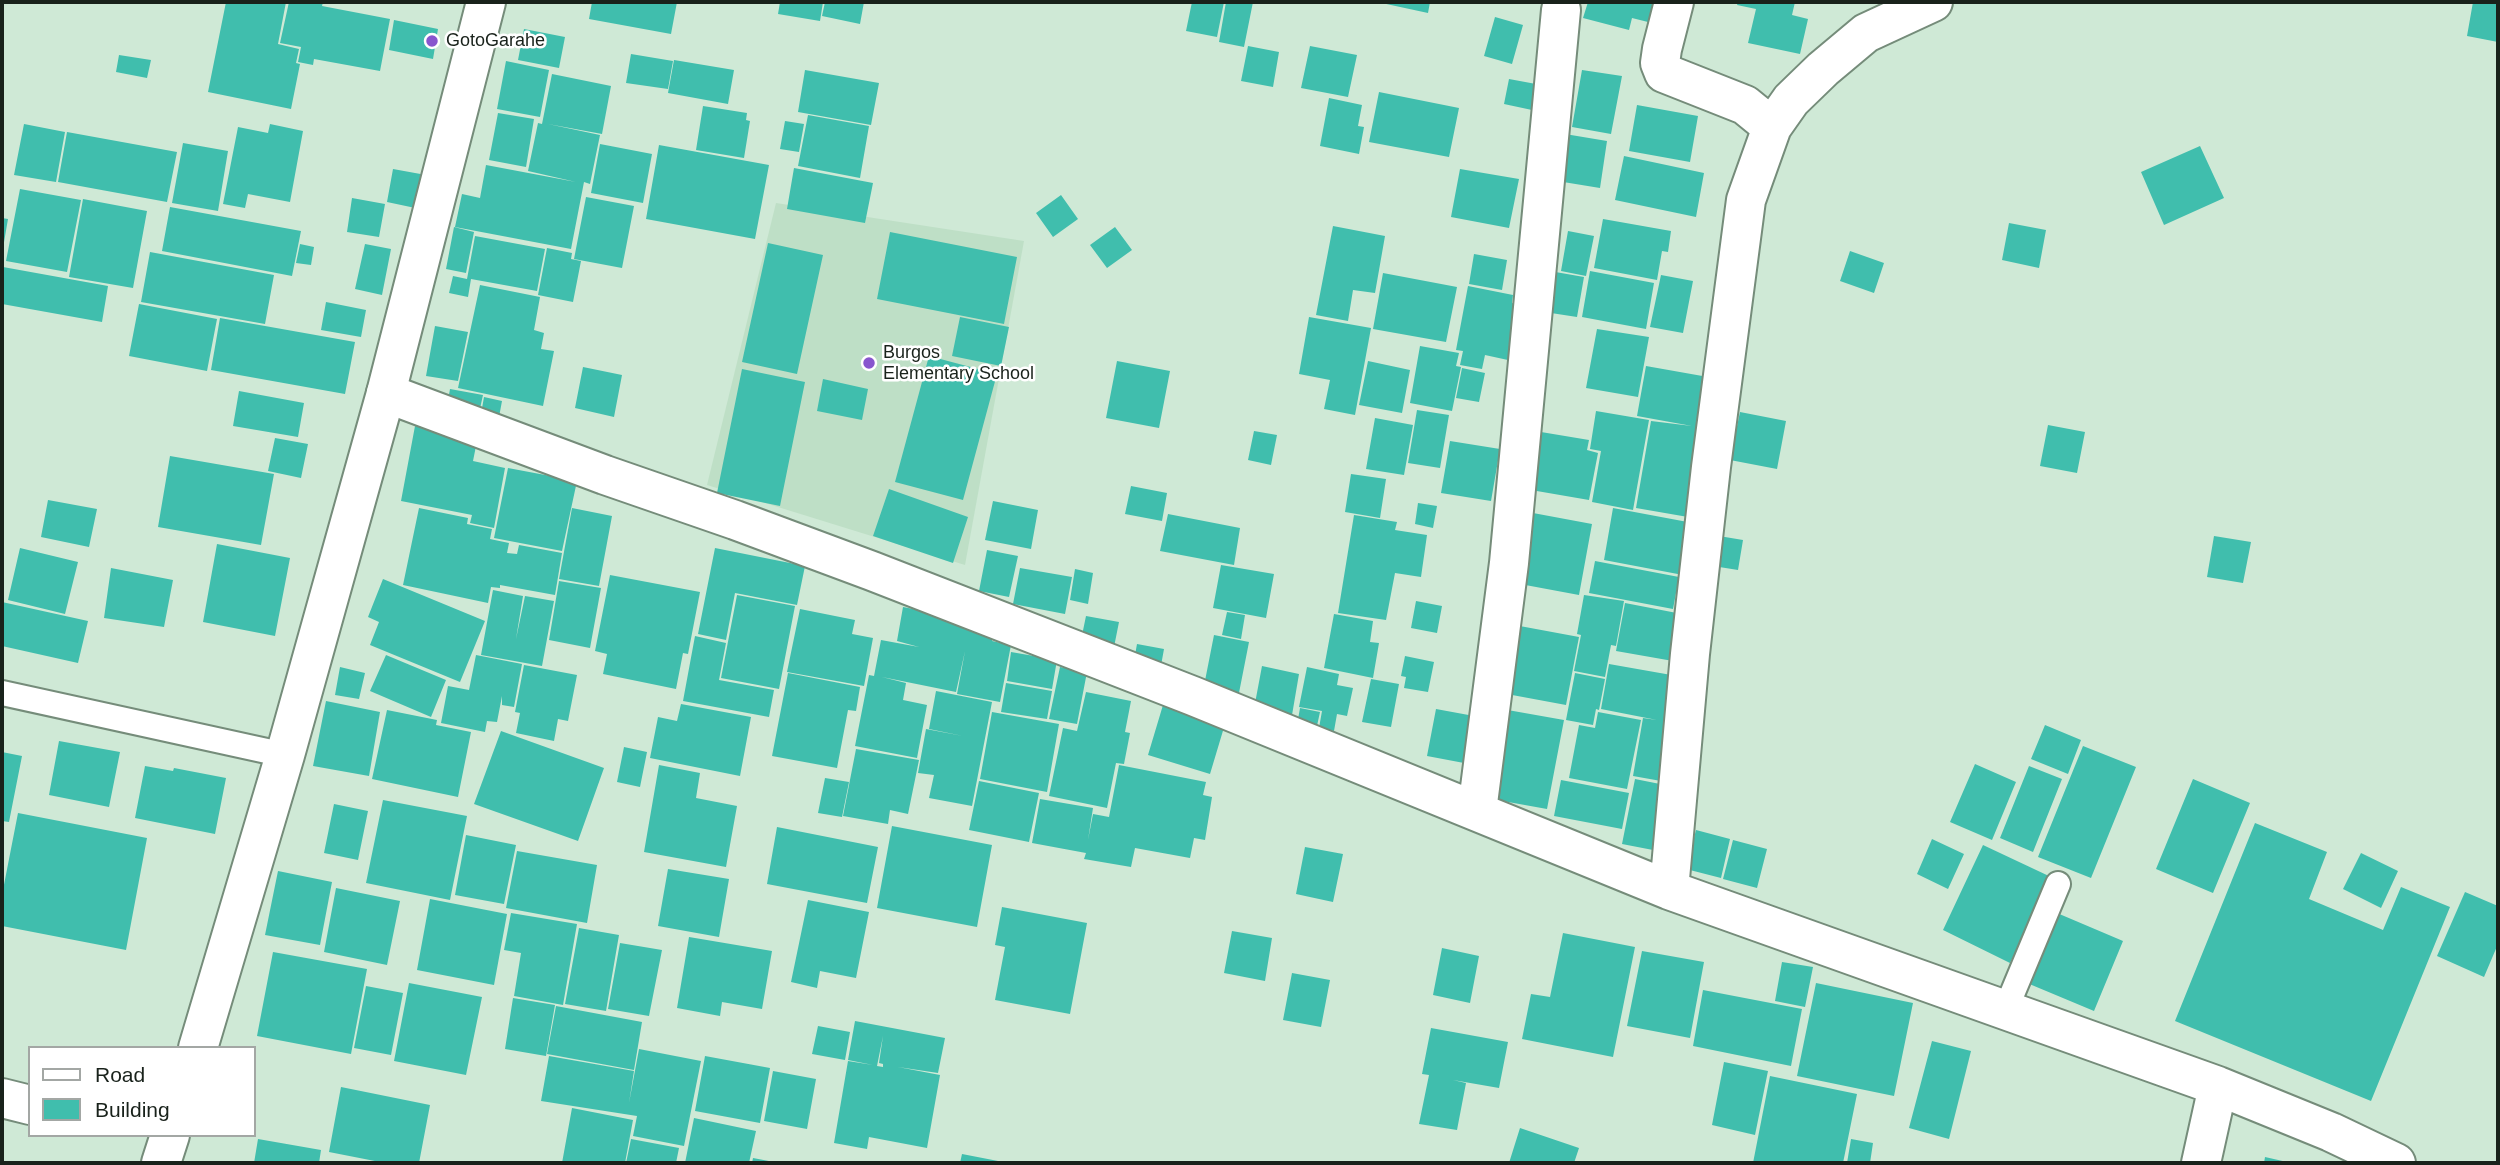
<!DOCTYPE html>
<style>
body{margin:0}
#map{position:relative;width:2500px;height:1165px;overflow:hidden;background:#cfe9d6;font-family:Arial,sans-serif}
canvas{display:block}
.frame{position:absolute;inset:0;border:4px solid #19221b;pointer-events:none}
.legend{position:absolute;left:28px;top:1046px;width:228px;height:91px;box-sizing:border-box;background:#fff;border:2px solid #a3a7a4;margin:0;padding:9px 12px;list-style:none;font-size:21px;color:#19221b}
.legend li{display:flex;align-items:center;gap:14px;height:35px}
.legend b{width:35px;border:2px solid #a3a7a4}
</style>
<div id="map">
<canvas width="2500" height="1165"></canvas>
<div class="frame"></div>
<ul class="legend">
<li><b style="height:9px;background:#fff"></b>Road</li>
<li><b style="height:19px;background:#40bead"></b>Building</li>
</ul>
</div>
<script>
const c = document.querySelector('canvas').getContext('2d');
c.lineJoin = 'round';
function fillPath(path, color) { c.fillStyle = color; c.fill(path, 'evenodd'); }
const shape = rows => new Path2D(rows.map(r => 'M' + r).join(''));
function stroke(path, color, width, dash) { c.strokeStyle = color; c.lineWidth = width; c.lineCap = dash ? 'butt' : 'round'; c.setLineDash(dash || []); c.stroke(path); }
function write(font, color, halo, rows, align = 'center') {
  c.font = font + ' Arial,sans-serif'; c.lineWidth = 5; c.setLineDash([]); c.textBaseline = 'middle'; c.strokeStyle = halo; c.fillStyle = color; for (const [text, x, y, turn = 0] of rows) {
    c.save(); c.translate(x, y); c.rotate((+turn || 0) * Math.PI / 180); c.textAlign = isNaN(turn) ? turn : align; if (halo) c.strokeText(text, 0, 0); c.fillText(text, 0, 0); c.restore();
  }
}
fillPath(shape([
 [776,203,1024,241,965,565,707,485]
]), '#bedfc6');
fillPath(shape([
 [226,2,286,2,278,44,299,49,296,63,300,64,291,109,208,92],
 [289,2,323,2,322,6,390,19,380,71,314,59,313,65,298,62,301,47,280,43],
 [592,2,677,2,671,34,589,19],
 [780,2,823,2,820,21,778,14],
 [825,2,864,2,860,24,822,16],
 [1192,2,1224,2,1217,37,1186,31],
 [1226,2,1253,2,1244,47,1219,42],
 [1377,2,1430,2,1428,13],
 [1588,2,1658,2,1652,23,1632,18,1629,30,1583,18],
 [1738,2,1795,2,1792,15,1808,19,1800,54,1748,43,1756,9,1737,5],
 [2473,2,2498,2,2498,42,2467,36],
 [1495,17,1523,25,1512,64,1484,56],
 [394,20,438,29,433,59,389,50],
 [524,29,565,37,559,68,518,60],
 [1248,46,1279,52,1273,87,1241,81],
 [1310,46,1357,55,1348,97,1301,88],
 [631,54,673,61,668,89,626,83],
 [119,55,151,60,147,78,116,72],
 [674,60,734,70,728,104,668,93],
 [506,61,549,70,540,117,497,109],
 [805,70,879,83,871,125,798,112],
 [1582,70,1622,76,1611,134,1572,127],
 [552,74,611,86,602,134,548,124,600,135,590,184,584,182,571,249,455,227,462,194,480,198,486,165,576,182,528,171,538,123,542,124],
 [1509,79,1536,84,1532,110,1504,104],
 [1379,92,1459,108,1449,157,1369,142],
 [1329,98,1362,105,1358,126,1364,127,1359,154,1320,146],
 [1637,105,1698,116,1690,162,1629,151],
 [703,106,747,113,746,120,750,121,744,158,696,150],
 [498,113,534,119,526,167,489,160],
 [808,115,869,126,860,178,798,166],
 [785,121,804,124,799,152,780,149],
 [24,124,65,132,56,182,14,175],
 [270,124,303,131,290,202,248,194,245,208,223,204,238,127,268,133],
 [67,132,177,152,167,202,58,182],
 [1559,133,1607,141,1600,188,1551,180],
 [183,143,228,151,218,211,172,203],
 [600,144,652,154,643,203,591,193],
 [659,145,769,165,755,239,646,219],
 [2200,146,2224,198,2164,225,2141,172],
 [1624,156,1704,173,1696,217,1615,200],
 [794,168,873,183,865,223,787,209],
 [393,169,426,175,420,209,387,202],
 [1460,169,1519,179,1509,228,1451,217],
 [20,189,81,200,67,272,6,261],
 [1061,195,1078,219,1053,237,1036,213],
 [586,197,634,206,622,268,574,259],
 [352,198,385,204,379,237,347,232],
 [83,199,147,211,133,288,69,277],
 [170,207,301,231,292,276,162,251],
 [2,218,8,219,3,248,2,248],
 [1603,219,1671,231,1668,252,1662,251,1657,280,1594,268],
 [2009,223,2046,230,2039,268,2002,260],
 [1333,226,1385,236,1375,293,1353,290,1348,321,1316,315],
 [454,227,474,232,466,273,446,269],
 [1115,227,1132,250,1107,268,1090,245],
 [1568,231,1594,236,1586,276,1561,271],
 [890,232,1017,257,1004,324,877,299],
 [475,236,545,249,537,291,471,279,468,297,449,293,453,276,467,279],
 [768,243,823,255,797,374,742,362],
 [300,244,314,247,311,265,296,263],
 [365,244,391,249,382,295,355,289],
 [547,248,572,253,571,259,581,261,573,302,538,295],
 [1850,251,1884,263,1874,293,1840,281],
 [150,252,274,275,265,324,141,302],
 [1474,254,1507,260,1502,290,1469,284],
 [3,267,108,286,102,322,2,304],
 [1544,270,1584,277,1577,317,1538,311],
 [1590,271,1654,283,1646,329,1582,317],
 [1383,273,1457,287,1446,342,1373,329],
 [1661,275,1693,281,1683,333,1650,327],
 [480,285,540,297,534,330,544,333,541,349,554,351,543,406,458,388],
 [1468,286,1513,295,1512,303,1519,305,1517,362,1485,355,1482,369,1460,365,1463,351,1456,350],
 [326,302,366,310,361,337,321,330],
 [139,304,217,319,207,371,129,356],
 [960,317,1009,327,1001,366,952,356],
 [1309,317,1371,328,1355,415,1324,409,1330,380,1299,374],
 [220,318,355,342,345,394,211,370],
 [435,326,468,332,458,381,426,376],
 [1597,329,1649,337,1638,397,1586,388],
 [1420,346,1459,353,1456,366,1461,367,1452,411,1410,403],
 [929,356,997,374,963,500,895,482],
 [1117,361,1170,371,1159,428,1106,418],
 [1368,361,1410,370,1402,413,1359,405],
 [1646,366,1708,377,1688,517,1636,508,1651,421,1692,426,1637,416],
 [583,367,622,375,614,417,575,408],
 [1462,368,1485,373,1479,402,1456,398],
 [742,369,805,382,780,506,717,493],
 [823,379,868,389,862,420,817,411],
 [450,389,483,395,479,413,447,406],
 [239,391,304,403,298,437,233,426],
 [484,397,502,401,499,417,481,414],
 [1417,410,1449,415,1440,468,1408,463],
 [1596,411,1649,420,1633,510,1592,502,1601,451,1590,449],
 [1740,412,1786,421,1777,469,1730,460],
 [1375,418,1413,425,1404,475,1366,469],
 [2048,425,2085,432,2077,473,2040,466],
 [415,426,471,437,476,446,473,461,505,468,494,528,470,523,472,515,401,501],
 [1254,431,1277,435,1271,465,1248,460],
 [1541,432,1589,440,1587,450,1598,453,1589,500,1531,490],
 [275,438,308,444,301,478,268,471],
 [1450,441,1500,449,1491,501,1441,493],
 [170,456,274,474,261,545,158,527],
 [508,468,577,481,562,551,494,538],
 [1351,474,1386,479,1380,518,1345,512],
 [1131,486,1167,493,1162,521,1125,514],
 [889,489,968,517,953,563,873,536],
 [48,500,97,509,89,547,41,537],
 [993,501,1038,510,1031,549,985,540],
 [1418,503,1437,506,1433,528,1415,524],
 [419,508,468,518,467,524,492,529,490,539,509,543,507,553,517,554,519,545,562,553,555,595,500,585,500,588,491,587,488,603,403,585],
 [572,508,612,516,599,586,559,579],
 [1613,508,1693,523,1683,575,1604,560],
 [1533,513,1592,524,1579,595,1520,584],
 [1168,514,1240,528,1234,565,1160,551],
 [1354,515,1397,522,1395,530,1427,535,1421,577,1395,573,1386,620,1338,613],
 [1719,536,1743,540,1738,570,1713,566],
 [2214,536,2251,542,2243,583,2207,577],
 [217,544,290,558,275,636,203,622],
 [20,548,78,562,65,614,8,600],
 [715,548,805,566,797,605,735,593,726,640,698,634],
 [987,550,1018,556,1009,597,979,591],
 [1595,561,1679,577,1673,609,1589,593],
 [1221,565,1274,574,1266,618,1213,608],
 [111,568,173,580,164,627,104,618],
 [1020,568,1072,577,1065,614,1013,604],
 [1075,569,1093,573,1088,604,1070,600],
 [610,575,700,592,688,654,683,653,676,689,603,674,607,654,595,651],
 [383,579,485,621,460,682,370,645,379,622,368,617],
 [559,581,601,588,590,648,549,640],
 [493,590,523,596,516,639,525,596,554,601,542,666,481,655],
 [737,595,795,606,779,689,721,678],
 [1584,595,1624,601,1616,646,1611,645,1605,677,1574,671,1581,635,1577,634],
 [1416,601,1442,606,1437,633,1411,628],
 [2,602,88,621,78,663,2,646],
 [1625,603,1682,614,1673,661,1616,651],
 [903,607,970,620,994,634,992,641,1011,645,1000,702,957,694,965,651,956,692,882,677,906,683,903,700,927,705,917,758,855,746,869,675,874,676,881,640,919,647,897,641],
 [800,609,855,620,852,634,873,638,864,686,787,672],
 [1227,612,1245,615,1241,639,1222,635],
 [1334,614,1373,621,1370,642,1379,643,1373,678,1324,668],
 [1086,616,1119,622,1113,652,1080,645],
 [1509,624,1579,637,1566,705,1496,692],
 [1214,635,1249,642,1237,703,1202,696],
 [695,636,726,643,719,680,774,690,769,717,683,701],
 [1137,644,1164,649,1160,671,1133,666],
 [1011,652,1057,660,1052,689,1007,681],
 [386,655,446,680,431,717,370,691],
 [476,655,522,664,514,707,502,705,502,696,497,722,487,721,485,732,441,723,448,686,469,690],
 [1405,656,1434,662,1428,692,1404,688,1406,677,1401,676],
 [1609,664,1677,676,1661,781,1633,776,1643,718,1657,720,1601,709],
 [524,665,577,675,568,721,558,719,554,741,516,733,520,713,515,712],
 [1262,666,1299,674,1291,721,1253,714],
 [340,667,365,673,359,699,335,695],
 [1060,667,1087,672,1077,724,1049,719],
 [1307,667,1339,674,1337,685,1353,688,1347,716,1337,714,1334,731,1319,728,1322,711,1299,707],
 [788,673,860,687,856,711,848,710,837,768,772,756],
 [1575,673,1605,679,1599,710,1596,709,1593,725,1566,720],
 [1371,679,1399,684,1391,727,1362,722],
 [1006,683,1052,691,1047,719,1001,712],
 [936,691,992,702,972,806,929,798,934,775,918,773,926,729,963,736,929,729],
 [1086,692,1131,701,1125,732,1130,733,1124,764,1116,763,1107,808,1049,796,1063,728,1077,731],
 [1166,695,1228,714,1210,774,1148,755],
 [326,701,380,712,369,776,313,766],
 [681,704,751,717,740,776,650,758,658,717,677,721],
 [1300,708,1320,712,1315,735,1296,731],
 [1436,709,1474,716,1464,763,1427,756],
 [1502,709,1564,720,1547,809,1486,798],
 [387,710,437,720,436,725,471,732,458,797,372,779],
 [992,712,1059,724,1047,792,980,779],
 [1598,712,1641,720,1627,789,1569,778,1579,725,1595,728],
 [2045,725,2081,740,2068,774,2031,759],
 [501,731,604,768,578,841,474,804],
 [59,741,120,752,109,807,49,795],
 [2083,746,2136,767,2091,878,2038,857],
 [624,747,647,752,640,787,617,782],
 [856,749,919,760,908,814,890,810,888,824,843,816],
 [2,752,22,756,9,822,2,821],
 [1975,764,2016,782,1992,840,1950,822],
 [659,765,700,773,696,798,737,806,726,867,644,852],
 [1119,765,1206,782,1203,795,1212,797,1205,840,1194,838,1190,858,1135,848,1131,867,1084,859,1086,853,1032,843,1040,799,1093,808,1088,840,1093,814,1109,817],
 [145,766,173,771,174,768,226,778,215,834,135,818],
 [2029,766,2062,779,2033,852,2000,838],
 [825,778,849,782,842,817,818,813],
 [1635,779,1665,785,1653,850,1622,844],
 [2193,779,2250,803,2213,893,2156,869],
 [1561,780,1629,793,1622,829,1554,816],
 [979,781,1039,793,1029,842,969,830],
 [383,800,467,816,450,900,366,883],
 [334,804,368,811,358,860,324,853],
 [18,813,147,838,126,950,2,926,2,895],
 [2255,823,2327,852,2309,899,2383,930,2401,887,2450,907,2371,1101,2175,1021],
 [892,826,992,845,977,927,877,908],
 [777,827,878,847,867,903,767,884],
 [1696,830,1730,839,1721,878,1686,869],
 [466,835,516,845,504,904,455,895],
 [1932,839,1964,854,1948,889,1917,874],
 [1733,840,1767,849,1757,888,1723,879],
 [1983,845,2051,877,2010,963,1943,930],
 [1305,847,1343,854,1333,902,1296,894],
 [517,851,597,865,587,923,506,908],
 [2361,853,2398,871,2381,908,2343,889],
 [668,869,729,879,719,937,658,926],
 [278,871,332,882,320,945,265,935],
 [336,888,400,901,387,965,324,952],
 [2465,892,2498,906,2498,944,2484,977,2437,956],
 [430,899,507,914,494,985,417,970],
 [808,900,869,912,856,978,820,971,817,988,791,982],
 [1002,907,1087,923,1070,1014,995,1000,1005,947,995,945],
 [511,913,577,924,563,1005,514,996,521,953,504,950],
 [2057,913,2123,941,2094,1011,2027,983],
 [579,928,619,935,606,1011,565,1004],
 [1232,931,1272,938,1265,981,1224,973],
 [1563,933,1635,947,1613,1057,1522,1039,1531,994,1550,997],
 [689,937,772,951,762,1009,722,1002,720,1016,677,1008],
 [620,943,662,950,649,1016,608,1009],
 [1442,948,1479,956,1470,1003,1433,995],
 [1642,951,1704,962,1690,1038,1627,1026],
 [273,952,367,969,351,1054,257,1036],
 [1782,962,1813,967,1805,1007,1775,1001],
 [1292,973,1330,980,1321,1027,1283,1020],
 [409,983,482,997,466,1075,394,1061],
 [1816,983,1913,1003,1894,1096,1797,1076],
 [366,986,403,993,391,1055,354,1048],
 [1703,990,1802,1009,1791,1066,1693,1046],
 [513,998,555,1005,546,1056,505,1049],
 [556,1006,642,1022,634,1070,547,1054],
 [855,1021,945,1038,938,1073,898,1067,940,1075,927,1148,869,1137,867,1149,834,1143,848,1061,873,1065,848,1060],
 [883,1036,879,1063,883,1064,883,1067,877,1066],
 [818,1026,850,1032,845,1060,812,1054],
 [1431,1028,1508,1042,1499,1088,1453,1080,1466,1083,1457,1130,1419,1124,1429,1075,1422,1074],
 [1932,1041,1971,1051,1949,1139,1909,1128],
 [639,1049,701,1061,684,1146,633,1136,637,1116,541,1101,549,1056,634,1071,629,1103],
 [705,1056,770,1068,760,1123,695,1111],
 [1724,1062,1768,1071,1755,1135,1712,1125],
 [773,1071,816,1079,807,1129,764,1121],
 [1770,1076,1857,1094,1843,1163,1753,1163],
 [341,1087,430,1105,419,1163,385,1163,329,1152],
 [572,1108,633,1120,625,1163,562,1163],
 [694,1118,756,1131,749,1163,685,1163],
 [1520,1128,1579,1148,1574,1163,1509,1163],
 [258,1139,321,1150,319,1163,254,1163],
 [631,1139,679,1148,676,1163,626,1163],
 [1851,1139,1873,1143,1870,1163,1847,1163],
 [962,1154,998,1161,997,1163,960,1163],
 [2265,1157,2287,1162,2286,1163,2264,1163],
 [753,1158,774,1162,774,1163,752,1163]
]), '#40bead');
const service = shape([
 [2,693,285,755],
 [2005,1011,2058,884]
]);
const minor = shape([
 [1674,2,1662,49,1660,63,1664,73,1745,105,1772,127],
 [386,393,605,475,735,520,872,571,1193,696,1669,890,2218,1086,2331,1132,2396,1163],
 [1477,811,1509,563,1561,10],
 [1669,890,1690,654,1711,467,1746,200,1772,127,1791,100,1823,69,1866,33,1933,2],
 [2,1098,30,1105],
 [2201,1163,2218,1086]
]);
const tertiary = shape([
 [198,1048,285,755,386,393,486,2],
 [161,1163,170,1135]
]);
stroke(service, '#758c7a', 28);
stroke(minor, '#758c7a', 42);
stroke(tertiary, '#758c7a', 42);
stroke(service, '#fff', 24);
stroke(minor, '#fff', 38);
stroke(tertiary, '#fff', 38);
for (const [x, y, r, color] of [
 [432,41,7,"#8855ce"],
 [869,363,7,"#8855ce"]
]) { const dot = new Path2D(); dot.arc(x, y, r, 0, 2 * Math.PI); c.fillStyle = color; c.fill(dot); stroke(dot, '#fff', 2.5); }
write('18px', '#19221b', '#fff', [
 ["GotoGarahe",446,41],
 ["Burgos",883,353],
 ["Elementary School",883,374]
], 'left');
</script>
